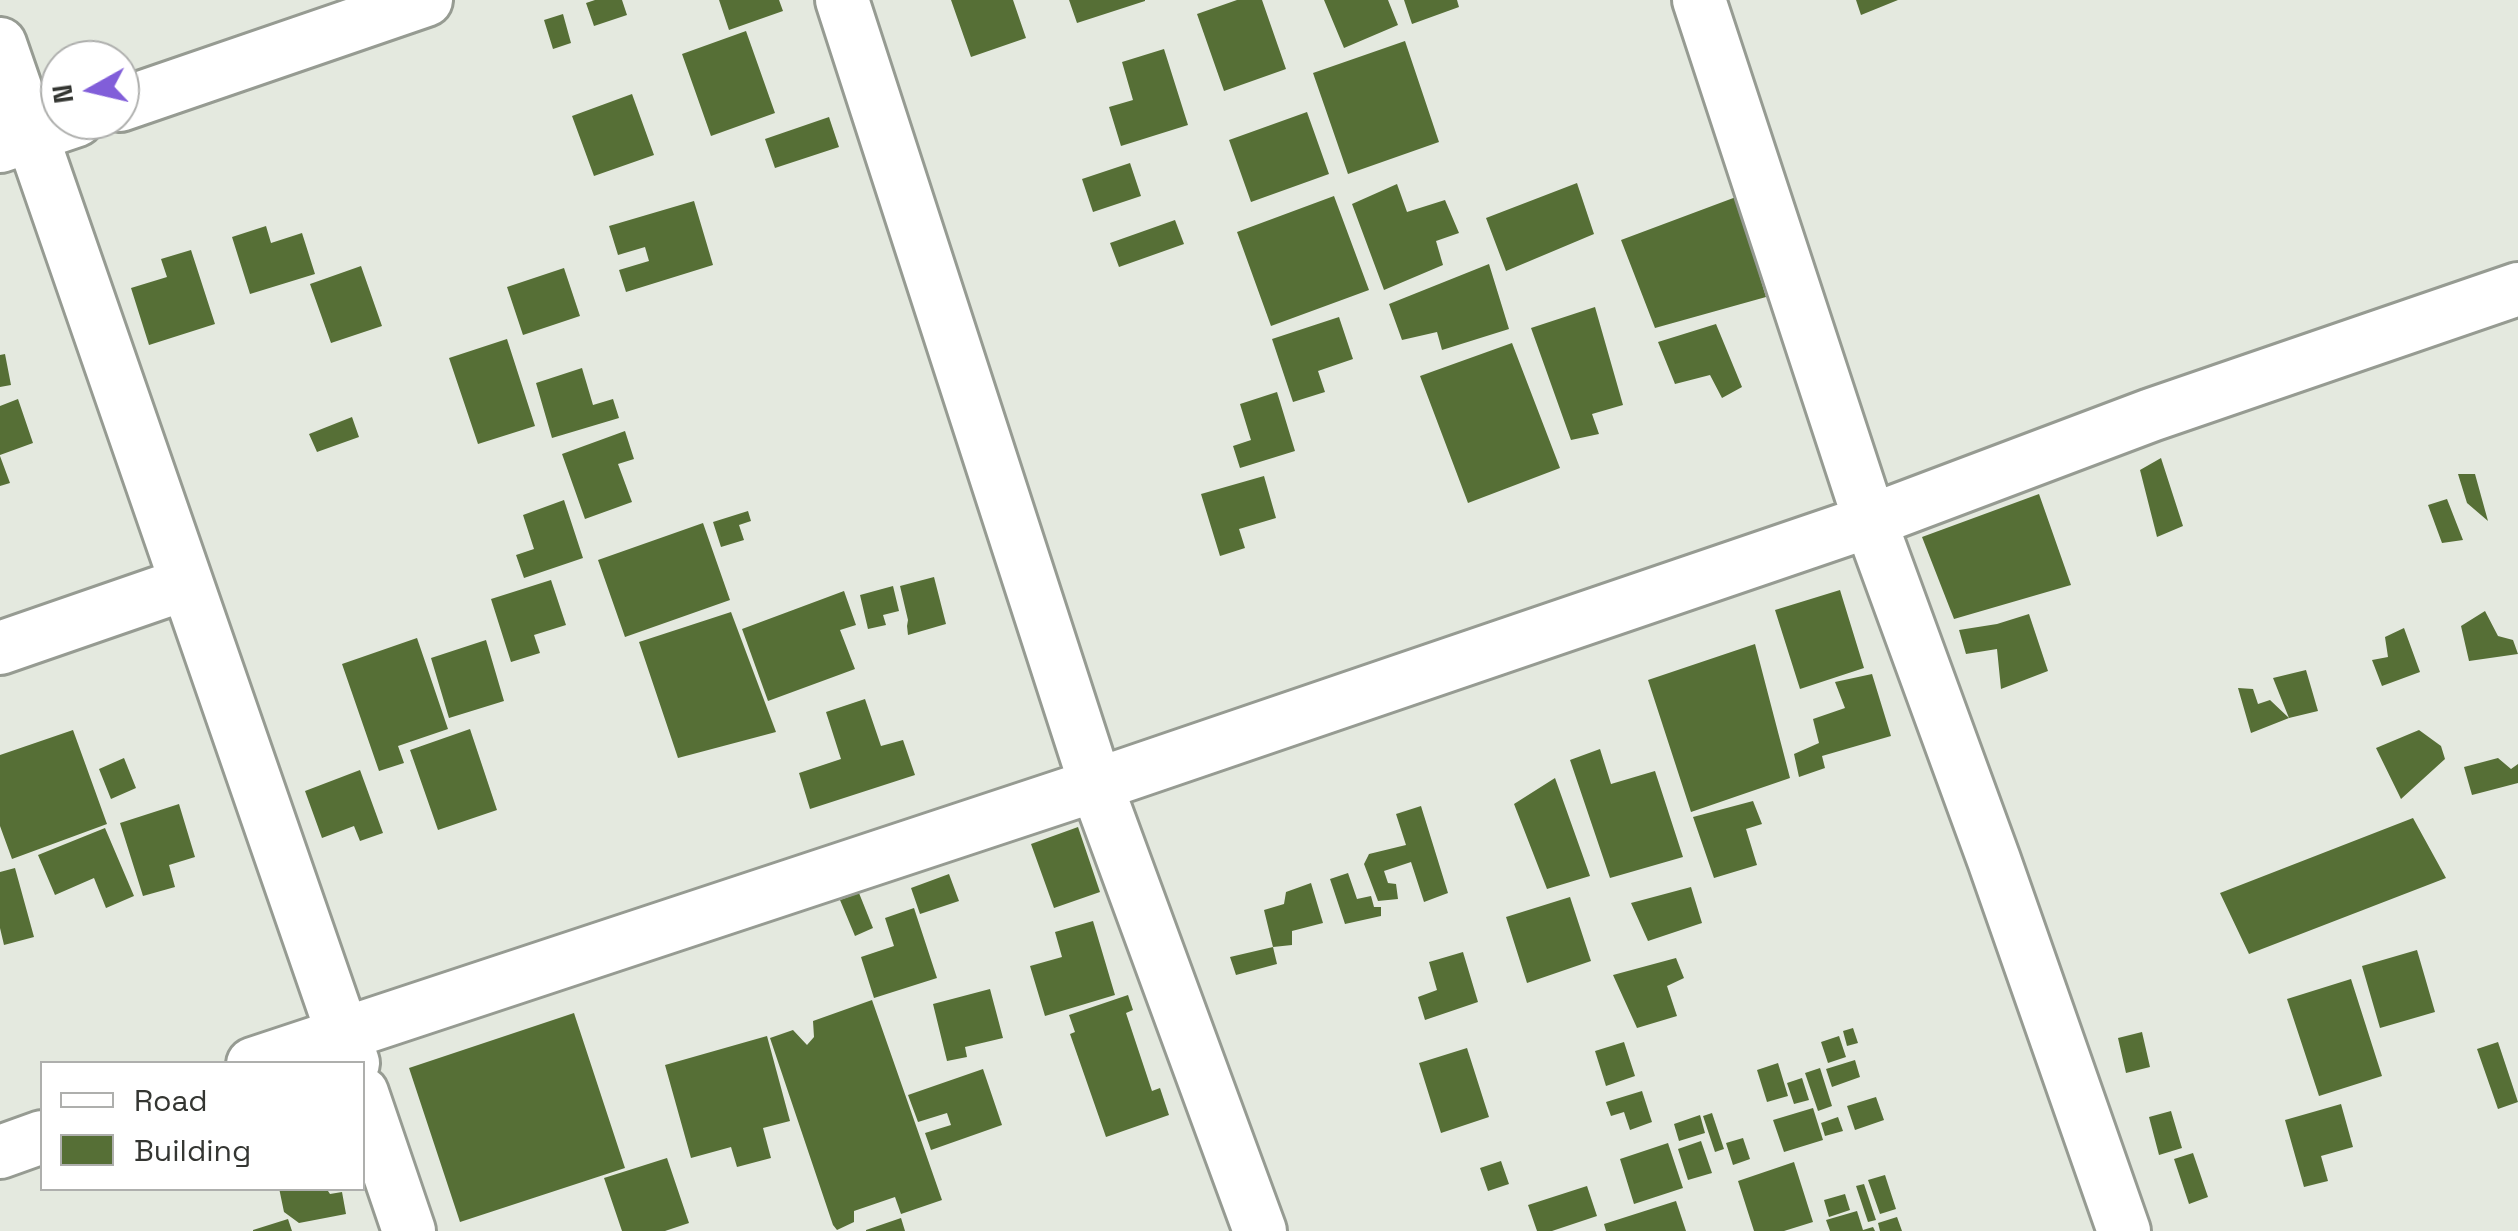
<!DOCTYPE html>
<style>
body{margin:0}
#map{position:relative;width:2518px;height:1231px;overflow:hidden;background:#e4e9df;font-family:"Space Grotesk",sans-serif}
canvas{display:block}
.legend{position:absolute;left:40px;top:1061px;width:325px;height:130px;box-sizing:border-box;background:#fff;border:2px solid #aeafad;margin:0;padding:12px 18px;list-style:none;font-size:30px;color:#343632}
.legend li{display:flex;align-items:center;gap:20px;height:50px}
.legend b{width:50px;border:2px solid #aeafad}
.north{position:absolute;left:40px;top:40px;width:100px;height:100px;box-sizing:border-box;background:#fff;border:2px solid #aeafad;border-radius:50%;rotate:262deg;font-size:28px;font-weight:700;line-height:40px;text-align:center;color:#343632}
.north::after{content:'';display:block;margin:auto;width:35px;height:45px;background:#815ed9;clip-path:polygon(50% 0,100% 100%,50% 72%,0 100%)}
</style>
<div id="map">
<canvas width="2518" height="1231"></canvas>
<ul class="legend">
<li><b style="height:12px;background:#fff"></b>Road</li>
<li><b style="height:28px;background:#566f36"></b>Building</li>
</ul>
<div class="north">N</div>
</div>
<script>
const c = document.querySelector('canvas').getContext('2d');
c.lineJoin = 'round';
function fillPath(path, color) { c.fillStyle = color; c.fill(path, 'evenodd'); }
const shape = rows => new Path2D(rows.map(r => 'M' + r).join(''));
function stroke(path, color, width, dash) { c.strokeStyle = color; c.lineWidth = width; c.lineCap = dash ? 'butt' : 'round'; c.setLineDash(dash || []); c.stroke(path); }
fillPath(shape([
 [595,0,622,0,627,15,594,26,586,3],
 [719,0,779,0,783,11,729,30],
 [951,0,1013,0,1026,38,971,57],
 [1069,0,1145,0,1145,1,1077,23],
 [1237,0,1262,0,1286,69,1224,91,1197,14],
 [1324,0,1388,0,1398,25,1344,48],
 [1404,0,1457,0,1459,7,1412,24],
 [1856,0,1898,0,1861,15],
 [563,14,571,43,553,49,544,20],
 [746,31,775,113,711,136,682,54],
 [1405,41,1439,142,1348,174,1313,73],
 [1164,49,1188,125,1121,146,1109,107,1133,100,1122,62],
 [632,94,654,155,594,176,572,116],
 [1307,112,1329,174,1251,202,1229,140],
 [829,117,839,147,775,168,765,139],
 [1130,163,1141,196,1093,212,1082,179],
 [1577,183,1594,234,1506,271,1486,218],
 [1397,184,1407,212,1445,200,1459,233,1436,241,1443,265,1384,290,1352,204],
 [1334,196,1369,290,1271,326,1237,232],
 [1736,197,1766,297,1655,328,1621,240],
 [694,201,713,265,626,292,619,270,649,261,645,247,618,255,609,226],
 [1175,220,1184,244,1119,267,1110,243],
 [266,226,271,243,302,233,315,274,250,294,232,237],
 [191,250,215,324,149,345,131,288,167,277,161,259],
 [1489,264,1509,329,1442,350,1437,332,1402,340,1389,304],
 [361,266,382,326,331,343,310,284],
 [564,268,580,316,523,335,507,287],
 [1595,307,1623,405,1592,414,1599,434,1571,440,1531,328],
 [1339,317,1353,359,1318,371,1325,392,1293,402,1272,339],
 [1716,324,1742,387,1722,398,1710,375,1675,384,1658,342],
 [507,339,535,426,478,444,449,358],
 [1512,343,1560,468,1468,503,1420,376],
 [5,354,11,385,0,387,0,355],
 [582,368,593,405,613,399,619,418,552,438,536,383],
 [1277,392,1295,451,1240,468,1233,446,1251,440,1240,404],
 [18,399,33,443,0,455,0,406],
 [352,417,359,437,317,452,309,434],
 [625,431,634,459,618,464,632,502,585,519,562,454],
 [0,456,10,483,0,486],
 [2161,458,2183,526,2157,537,2140,470],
 [2458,474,2475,474,2488,521,2467,503],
 [1264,476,1276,518,1239,529,1245,548,1220,556,1201,494],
 [2039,494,2071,585,1954,619,1922,537],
 [2447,499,2463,540,2442,543,2428,505],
 [564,500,583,558,524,578,516,555,534,549,523,515],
 [748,511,751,521,739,525,744,540,721,547,713,522],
 [703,523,730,600,625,637,598,560],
 [934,577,946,624,908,635,907,626,908,620,900,586],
 [551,580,566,625,534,635,540,653,511,662,491,599],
 [893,586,899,611,883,615,886,625,868,629,860,595],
 [1840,590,1864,668,1800,689,1775,610],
 [844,591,856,625,840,630,855,669,768,701,742,629],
 [2485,611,2498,636,2513,640,2518,654,2469,661,2461,626],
 [731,612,776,732,678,758,639,642],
 [2029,614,2048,671,2001,689,1997,649,1966,654,1959,630,1997,624],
 [2404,628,2420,672,2382,686,2372,660,2388,657,2385,637],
 [417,638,448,729,398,746,404,763,379,771,342,664],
 [486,640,504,701,449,718,431,658],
 [1755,644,1790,778,1691,812,1648,680],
 [2306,670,2318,711,2289,718,2251,733,2238,688,2253,689,2258,704,2270,700,2289,718,2273,678],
 [1872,674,1891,736,1822,756,1825,768,1799,777,1794,754,1819,743,1813,719,1845,708,1835,682],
 [865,699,881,746,903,740,915,775,810,809,799,773,841,759,826,712],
 [470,729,497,810,438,830,410,750],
 [73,730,107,824,12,859,0,826,0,755],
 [2419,730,2441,746,2445,759,2401,799,2376,748],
 [1600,749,1611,784,1655,771,1683,857,1610,878,1570,760],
 [124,758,136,788,111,799,99,769],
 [2498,758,2511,769,2518,764,2518,783,2472,795,2464,767],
 [360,770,383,833,360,841,354,826,322,838,305,791],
 [1555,778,1590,876,1547,889,1514,804],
 [1753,801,1762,824,1746,829,1757,865,1714,878,1693,817],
 [179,804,195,857,169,865,175,887,143,896,120,823],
 [1421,806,1448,893,1424,902,1411,862,1384,871,1388,883,1396,884,1398,899,1378,901,1364,864,1369,854,1406,845,1396,814],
 [2413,818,2446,878,2249,954,2220,893],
 [1078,827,1100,892,1054,908,1031,844],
 [105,828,134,896,106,908,94,878,55,895,38,855],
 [15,868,34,937,4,945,0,928,0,872],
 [1348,873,1357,899,1371,896,1374,907,1381,907,1381,916,1345,924,1330,879],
 [949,874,959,901,920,914,911,888],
 [1311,883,1323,923,1292,931,1292,945,1273,947,1264,910,1284,904,1286,892],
 [1691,887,1702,923,1648,941,1631,903],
 [859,893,873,928,855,936,840,900],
 [1570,897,1591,961,1527,983,1506,917],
 [914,908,937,978,874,998,861,957,894,946,885,918],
 [1093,921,1115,995,1045,1016,1030,966,1062,957,1055,932],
 [1273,947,1277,964,1236,975,1230,957],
 [2417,950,2435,1012,2380,1028,2362,966],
 [1463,952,1478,1002,1425,1020,1418,997,1437,990,1429,962],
 [1676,958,1684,978,1667,986,1677,1016,1637,1028,1613,975],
 [2351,979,2382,1076,2319,1096,2287,999],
 [990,989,1003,1038,965,1047,967,1057,947,1061,933,1004],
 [1128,995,1133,1010,1126,1013,1152,1091,1160,1088,1169,1115,1106,1137,1070,1034,1075,1032,1069,1015],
 [872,1000,942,1200,901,1214,895,1197,854,1211,854,1222,837,1230,833,1225,770,1038,793,1030,807,1045,814,1037,813,1021],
 [574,1013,625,1168,460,1222,409,1068],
 [1853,1028,1858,1043,1847,1046,1843,1031],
 [2142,1032,2150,1067,2126,1073,2118,1038],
 [767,1036,790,1121,763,1128,771,1158,737,1167,731,1147,691,1158,665,1065],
 [1839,1036,1846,1057,1828,1063,1821,1042],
 [1624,1042,1635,1076,1606,1086,1595,1051],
 [2498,1042,2518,1102,2498,1109,2477,1049],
 [1467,1048,1489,1117,1441,1133,1419,1063],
 [1855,1060,1860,1077,1832,1087,1826,1069],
 [1778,1063,1788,1096,1767,1102,1757,1070],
 [1820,1068,1832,1106,1818,1111,1805,1073],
 [983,1069,1002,1125,931,1150,925,1133,951,1125,947,1113,918,1122,908,1095],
 [1802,1078,1809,1100,1794,1104,1787,1083],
 [1642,1091,1652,1122,1630,1130,1624,1112,1611,1116,1606,1102],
 [1876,1097,1884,1120,1855,1130,1847,1106],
 [2341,1104,2353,1147,2321,1156,2328,1181,2304,1187,2285,1120],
 [1813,1108,1823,1140,1784,1152,1773,1120],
 [2171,1111,2182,1148,2159,1155,2149,1117],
 [1712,1113,1724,1149,1715,1152,1703,1116],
 [1700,1115,1705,1133,1679,1141,1674,1124],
 [1838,1117,1843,1131,1825,1136,1821,1123],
 [1743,1138,1750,1159,1733,1165,1726,1143],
 [1701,1141,1712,1173,1688,1180,1678,1149],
 [1668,1143,1683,1188,1634,1204,1620,1159],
 [2193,1153,2208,1197,2189,1204,2174,1159],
 [667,1158,689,1223,665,1231,622,1231,604,1178],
 [1501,1161,1509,1184,1488,1191,1480,1168],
 [1794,1162,1813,1222,1784,1231,1754,1231,1738,1181],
 [1885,1175,1896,1209,1880,1214,1868,1180],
 [1864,1184,1876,1220,1868,1222,1856,1186],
 [1587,1186,1597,1216,1552,1231,1537,1231,1528,1205],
 [279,1188,326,1188,330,1194,342,1192,346,1214,299,1223,284,1212],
 [1845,1194,1850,1210,1829,1217,1824,1200],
 [1676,1201,1686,1231,1606,1231,1604,1224],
 [1857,1211,1863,1230,1873,1227,1875,1231,1830,1231,1826,1220],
 [1897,1217,1902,1231,1880,1231,1878,1223],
 [901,1218,905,1231,866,1231,866,1230],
 [288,1219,292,1231,253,1231,253,1230]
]), '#566f36');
const minor = shape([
 [842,0,1096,785,1260,1231],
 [1699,0,1870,521,1994,860,2124,1231],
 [0,44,353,1063],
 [120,105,426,0],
 [0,146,77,120],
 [0,648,185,584],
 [253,1064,1096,785,1870,521,2151,415,2518,289],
 [362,1093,409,1231],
 [0,1152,42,1137]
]);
stroke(minor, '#969b92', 58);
stroke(minor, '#fff', 52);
</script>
